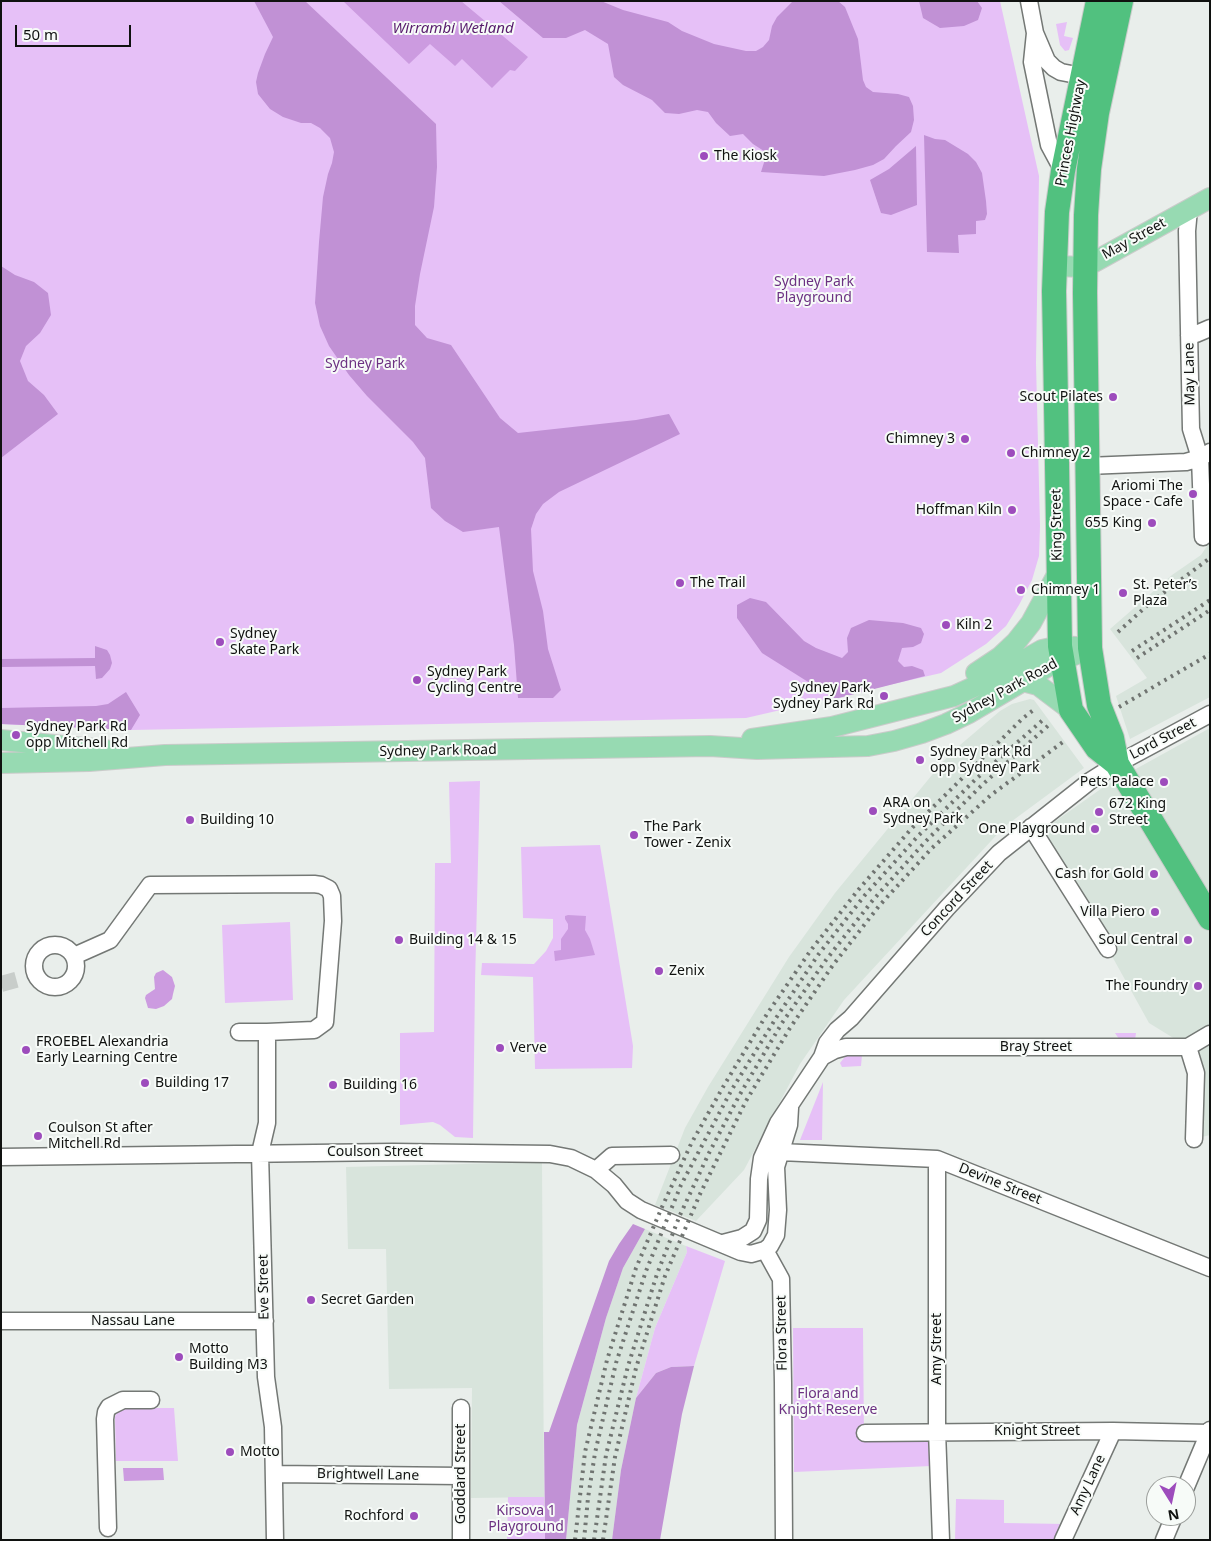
<!DOCTYPE html>
<meta charset="utf-8">
<style>
body{margin:0}
#map{position:relative;width:1211px;height:1541px;overflow:hidden;background:#e9eeeb;font-family:"Noto Sans",sans-serif}
canvas{display:block}
.frame{position:absolute;inset:0;border:2px solid #101210;pointer-events:none}
.north{position:absolute;left:1146px;top:1476px;width:50px;height:50px;box-sizing:border-box;background:#f7fbf8;border:1px solid #9b9e9b;border-radius:50%;rotate:170deg;font-size:14px;font-weight:700;line-height:20px;text-align:center;color:#101210}
.north::after{content:'';display:block;margin:auto;width:18px;height:22px;background:#9d4cbc;clip-path:polygon(50% 0,100% 100%,50% 72%,0 100%)}
.scale{position:absolute;left:15px;top:25px;width:116px;height:22px;box-sizing:border-box;border:2px solid #101210;border-top:0;padding-left:6px;font-size:15px;line-height:18px;white-space:nowrap;color:#101210;-webkit-text-stroke:4px #f7fbf8;paint-order:stroke}
</style>
<div id="map">
<canvas width="1211" height="1541"></canvas>
<div class="frame"></div>
<div class="north">N</div>
<div class="scale">50 m</div>
</div>
<script>
const c = document.querySelector('canvas').getContext('2d');
c.lineJoin = 'round';
function fillPath(path, color) { c.fillStyle = color; c.fill(path, 'evenodd'); }
const shape = rows => new Path2D(rows.map(r => 'M' + r).join(''));
function stroke(path, color, width, dash) { c.strokeStyle = color; c.lineWidth = width; c.lineCap = dash ? 'butt' : 'round'; c.setLineDash(dash || []); c.stroke(path); }
function write(font, color, halo, rows, align = 'center') {
  c.font = font + ' "Noto Sans",sans-serif'; c.lineWidth = 4; c.setLineDash([]); c.textBaseline = 'middle'; c.strokeStyle = halo; c.fillStyle = color; for (const [text, x, y, turn = 0] of rows) {
    c.save(); c.translate(x, y); c.rotate((+turn || 0) * Math.PI / 180); c.textAlign = isNaN(turn) ? turn : align; if (halo) c.strokeText(text, 0, 0); c.fillText(text, 0, 0); c.restore();
  }
}
fillPath(shape([
 [1210,529,1210,697,1130,739,1116,696,1147,678,1110,629,1172,575,1201,555,1207,546],
 [1030,699,1034,700,1084,768,1004,827,844,1000,800,1064,744,1170,696,1221,655,1205,685,1128,708,1087,789,957,835,893,941,764,953,751,1000,711,1012,704],
 [1210,728,1210,1135,1194,1139,1188,1047,1149,1023,1108,949,1036,835,1105,786],
 [542,1162,544,1497,471,1498,472,1388,389,1389,386,1249,348,1249,346,1167],
 [645,1229,686,1246,687,1252,655,1328,636,1398,621,1470,612,1540,566,1540,577,1425,606,1318,623,1268]
]), '#d8e4dc');
fillPath(shape([
 [1,1,1000,1,1039,176,1036,363,1040,526,1039,556,1032,580,1019,605,1006,626,986,644,941,673,746,718,131,730,1,724],
 [1067,22,1064,36,1073,38,1069,50,1065,51,1060,45,1056,24],
 [480,781,475,983,473,1138,455,1137,440,1125,433,1122,400,1125,400,1033,434,1032,435,863,451,863,449,782],
 [600,845,633,1046,632,1068,535,1069,533,977,481,975,482,963,534,964,546,951,553,938,553,919,523,918,521,847],
 [290,922,293,1000,225,1003,222,925],
 [1115,1033,1136,1033,1135,1040,1121,1042],
 [859,1052,862,1055,861,1066,842,1067,840,1063,848,1053],
 [823,1082,822,1140,800,1140],
 [686,1246,725,1261,694,1366,671,1367,656,1373,636,1398,655,1328,687,1252],
 [793,1328,863,1328,864,1438,931,1437,931,1466,794,1472],
 [119,1408,174,1408,178,1461,116,1461,115,1417],
 [508,1497,544,1497,545,1540,507,1540],
 [956,1499,1004,1500,1004,1523,1066,1524,1060,1540,955,1540]
]), '#e6c0f7');
fillPath(shape([
 [254,1,305,1,436,124,437,167,434,207,420,274,415,306,415,325,427,338,451,345,500,418,518,433,636,420,669,414,680,434,559,492,543,504,536,514,531,529,533,571,543,611,548,649,561,690,553,698,518,698,514,645,499,527,463,532,445,521,431,508,425,458,413,442,367,396,349,375,329,346,320,326,315,303,319,242,323,197,328,174,332,163,334,152,330,138,320,128,311,123,301,123,283,117,270,109,258,94,256,82,258,73,265,54,273,37],
 [499,1,601,1,623,10,668,22,682,31,714,44,746,51,756,51,763,47,769,40,772,26,777,17,793,1,838,1,845,7,858,39,863,80,866,87,873,92,898,94,909,97,913,106,914,120,911,132,896,146,884,159,873,165,855,170,824,176,761,172,767,153,753,144,743,134,730,136,716,123,708,112,697,110,679,114,665,113,652,100,623,85,614,77,608,44,585,30,566,38,543,38],
 [919,1,977,1,982,8,978,20,964,26,940,28,923,18],
 [924,135,935,139,945,140,968,154,976,162,982,173,986,201,987,214,985,220,976,221,976,234,958,235,959,253,927,252],
 [916,146,917,205,891,215,881,213,870,180,889,169],
 [1,266,15,275,34,282,48,293,51,315,40,333,26,346,20,361,28,381,44,395,58,414,1,458],
 [750,598,766,602,804,641,816,648,842,658,848,652,847,638,851,628,869,620,903,623,921,628,924,634,921,643,913,647,902,648,898,661,904,667,912,666,923,670,925,676,835,699,821,683,813,685,762,653,737,618,737,605],
 [95,646,107,650,110,655,112,663,110,669,102,678,96,679,95,666,1,667,1,659,95,658],
 [126,692,140,715,131,730,1,724,1,708,96,706,108,704],
 [633,1224,645,1229,623,1268,606,1318,577,1425,566,1540,545,1540,544,1432,549,1432,609,1261,619,1244],
 [694,1366,682,1414,660,1540,612,1540,621,1470,636,1398,656,1373,671,1367]
]), '#c191d5');
fillPath(shape([
 [343,1,461,1,528,57,515,71,510,70,492,88,462,59,455,66,430,44,409,64],
 [568,915,586,916,585,930,590,939,595,955,555,961,554,951,561,950,561,939,568,929,568,924,565,919,565,916],
 [163,970,172,977,175,986,173,994,172,999,164,1006,156,1009,148,1008,145,998,146,995,155,989,154,977,156,973],
 [123,1468,163,1468,164,1480,124,1481]
]), '#cc9be0');
stroke(shape([
 [1,984,23,978]
]), '#c8cdca', 16, [16, 8]);
const minor = shape([
 [1029,1,1035,33,1047,61,1054,68,1061,72,1092,78],
 [1035,33,1032,62,1049,145,1063,171],
 [1189,209,1187,231,1191,429,1200,458,1203,537],
 [1189,335,1196,334,1210,328],
 [1087,466,1186,462,1200,458,1210,452],
 [1031,827,1108,949],
 '34 966a21 21 0 1 1 42 0a21 21 0 1 1-42 0Z',
 [74,956,110,940,150,885,314,884,321,885,329,889,332,896,333,921,325,1022,314,1030,267,1032,267,1123,260,1153,266,1377,273,1427,275,1540],
 [239,1032,267,1032],
 [1188,1047,1196,1073,1194,1139],
 [822,1057,835,1050,846,1047,1188,1047,1210,1034],
 [780,1152,937,1159,1210,1268],
 [1,1157,393,1152,550,1154,571,1158,596,1170,614,1185,627,1201,641,1210,741,1252,751,1254,765,1250,770,1246,776,1235,778,1210,776,1167,789,1125,790,1108],
 [937,1159,937,1431,941,1540],
 [596,1170,612,1156,671,1155],
 [723,1243,742,1238,753,1231,758,1220,759,1179,762,1158,778,1123,822,1057,827,1043,837,1030,851,1018,947,908,999,853,1090,781,1117,764,1210,714],
 [765,1250,781,1279,783,1383,784,1540],
 [1,1321,265,1321],
 [865,1433,1113,1431,1210,1433],
 [274,1474,461,1476],
 [1186,1487,1210,1430],
 [108,1528,105,1419,106,1412,109,1407,123,1400,151,1400],
 [461,1540,461,1408],
 [1063,1540,1113,1431],
 [1164,1540,1174,1516]
]);
const major = shape([
 [1055,266,1085,267,1210,198],
 [976,673,1000,657,1016,642,1031,623,1058,573],
 [1023,681,1038,685,1071,710],
 [752,739,832,727,954,696,989,680,1042,650,1060,646,1076,647],
 [1,740,106,750],
 [1,763,89,761,165,755,710,746,757,749,868,746,894,741,922,733,946,724,969,713,1047,667,1090,648]
]);
const highway = shape([
 [1098,1,1063,171,1057,212,1054,291,1055,344,1060,646,1071,710,1097,748,1117,764,1210,918],
 [1117,764,1112,738,1099,705,1090,648,1085,293,1086,215,1089,169,1097,113,1121,1]
]);
stroke(minor, '#747875', 19);
stroke(major, '#cacbca', 22);
stroke(highway, '#cacbca', 26);
stroke(minor, '#fff', 16);
stroke(major, '#97dab2', 20);
stroke(highway, '#51c17f', 24);
stroke(shape([
 [1118,632,1150,603,1210,558],
 [1132,651,1210,600],
 [1137,658,1210,610],
 [1119,707,1210,654],
 [575,1540,585,1452,607,1360,636,1268,662,1207,691,1144,723,1087,767,1014,811,950,859,889,912,828,1022,719,1036,708],
 [584,1540,588,1498,595,1453,616,1363,646,1271,681,1185,731,1091,776,1018,818,955,865,895,918,836,976,779,1045,718],
 [594,1540,606,1455,628,1366,657,1274,680,1215,709,1153,739,1096,782,1023,826,960,873,900,925,842,982,785,1050,724],
 [603,1540,615,1457,636,1368,665,1276,700,1194,746,1101,790,1028,833,965,879,906,932,848,991,795,1063,742]
]), '#707471', 4, [2.5, 5]);
for (const [x, y, r, color] of [
 [704,156,5,"#9d4cbc"],
 [1113,397,5,"#9d4cbc"],
 [965,439,5,"#9d4cbc"],
 [1011,453,5,"#9d4cbc"],
 [1193,494,5,"#9d4cbc"],
 [1012,510,5,"#9d4cbc"],
 [1152,523,5,"#9d4cbc"],
 [680,583,5,"#9d4cbc"],
 [1021,590,5,"#9d4cbc"],
 [1123,593,5,"#9d4cbc"],
 [946,625,5,"#9d4cbc"],
 [220,642,5,"#9d4cbc"],
 [417,680,5,"#9d4cbc"],
 [884,696,5,"#9d4cbc"],
 [16,735,5,"#9d4cbc"],
 [920,760,5,"#9d4cbc"],
 [1164,782,5,"#9d4cbc"],
 [873,811,5,"#9d4cbc"],
 [1099,812,5,"#9d4cbc"],
 [190,820,5,"#9d4cbc"],
 [1095,829,5,"#9d4cbc"],
 [634,835,5,"#9d4cbc"],
 [1154,874,5,"#9d4cbc"],
 [1155,912,5,"#9d4cbc"],
 [399,940,5,"#9d4cbc"],
 [1188,940,5,"#9d4cbc"],
 [659,971,5,"#9d4cbc"],
 [1198,986,5,"#9d4cbc"],
 [500,1048,5,"#9d4cbc"],
 [26,1050,5,"#9d4cbc"],
 [145,1083,5,"#9d4cbc"],
 [333,1085,5,"#9d4cbc"],
 [38,1136,5,"#9d4cbc"],
 [311,1300,5,"#9d4cbc"],
 [179,1357,5,"#9d4cbc"],
 [230,1452,5,"#9d4cbc"],
 [414,1516,5,"#9d4cbc"]
]) { const dot = new Path2D(); dot.arc(x, y, r, 0, 2 * Math.PI); c.fillStyle = color; c.fill(dot); stroke(dot, '#f7fbf8', 2); }
write('14px', '#101210', '#f7fbf8', [
 ["Princes Highway",1071,133,-79],
 ["May Street",1134,239,-29],
 ["May Lane",1190,374,-91],
 ["King Street",1057,525,-91],
 ["Sydney Park Road",1005,691,-29],
 ["Lord Street",1163,739,-28],
 ["Sydney Park Road",438,751,-1],
 ["Concord Street",957,899,-47],
 ["Bray Street",1036,1047],
 ["Coulson Street",375,1152],
 ["Devine Street",1000,1184,22],
 ["Eve Street",264,1287,-91],
 ["Nassau Lane",133,1321],
 ["Flora Street",782,1333,-91],
 ["Amy Street",937,1349,-90],
 ["Knight Street",1037,1431],
 ["Goddard Street",461,1474,-90],
 ["Brightwell Lane",368,1475,1],
 ["Amy Lane",1088,1485,-65]
]);
write('14px', '#101210', '#f7fbf8', [
 ["The Kiosk",714,156],
 ["Scout Pilates",1103,397,"right"],
 ["Chimney 3",955,439,"right"],
 ["Chimney 2",1021,453],
 ["Ariomi The",1183,486,"right"],
 ["Space - Cafe",1183,502,"right"],
 ["Hoffman Kiln",1002,510,"right"],
 ["655 King",1142,523,"right"],
 ["The Trail",690,583],
 ["St. Peter’s",1133,585],
 ["Plaza",1133,601],
 ["Chimney 1",1031,590],
 ["Kiln 2",956,625],
 ["Sydney",230,634],
 ["Skate Park",230,650],
 ["Sydney Park",427,672],
 ["Cycling Centre",427,688],
 ["Sydney Park,",874,688,"right"],
 ["Sydney Park Rd",874,704,"right"],
 ["Sydney Park Rd",26,727],
 ["opp Mitchell Rd",26,743],
 ["Sydney Park Rd",930,752],
 ["opp Sydney Park",930,768],
 ["Pets Palace",1154,782,"right"],
 ["ARA on",883,803],
 ["Sydney Park",883,819],
 ["672 King",1109,804],
 ["Street",1109,820],
 ["Building 10",200,820],
 ["The Park",644,827],
 ["Tower - Zenix",644,843],
 ["One Playground",1085,829,"right"],
 ["Cash for Gold",1144,874,"right"],
 ["Villa Piero",1145,912,"right"],
 ["Building 14 & 15",409,940],
 ["Soul Central",1178,940,"right"],
 ["Zenix",669,971],
 ["The Foundry",1188,986,"right"],
 ["FROEBEL Alexandria",36,1042],
 ["Early Learning Centre",36,1058],
 ["Verve",510,1048],
 ["Building 17",155,1083],
 ["Building 16",343,1085],
 ["Coulson St after",48,1128],
 ["Mitchell Rd",48,1144],
 ["Secret Garden",321,1300],
 ["Motto",189,1349],
 ["Building M3",189,1365],
 ["Motto",240,1452],
 ["Rochford",404,1516,"right"]
], 'left');
write('14px', '#6c3182', '#f7fbf8', [
 ["Sydney Park",814,282],
 ["Playground",814,298],
 ["Sydney Park",365,364],
 ["Flora and",828,1394],
 ["Knight Reserve",828,1410],
 ["Kirsova 1",526,1511],
 ["Playground",526,1527]
]);
write('italic 15px', '#571b6c', '#f7fbf8', [
 ["Wirrambi Wetland",453,29]
]);
</script>
